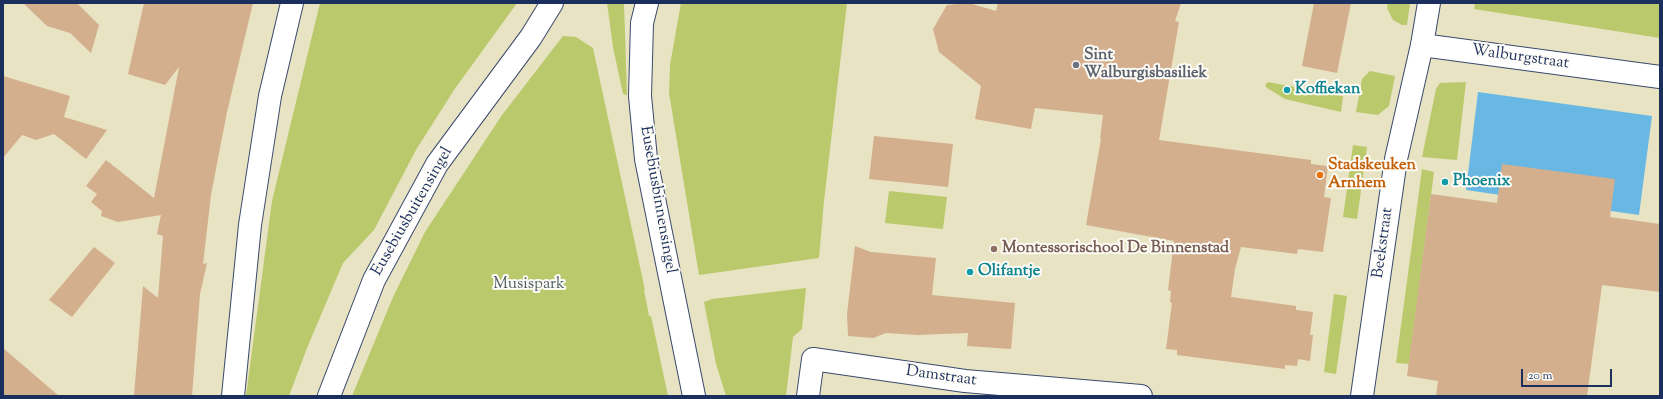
<!DOCTYPE html>
<style>
body{margin:0}
#map{position:relative;width:1663px;height:399px;overflow:hidden;background:#e8e3c2;font-family:"Sorts Mill Goudy",serif}
canvas{display:block}
.frame{position:absolute;inset:0;border:4px solid #1b2f5e;pointer-events:none}
.scale{position:absolute;left:1521px;top:369px;width:91px;height:18px;box-sizing:border-box;border:2px solid #1b2f5e;border-top:0;padding-left:5px;font-size:12px;line-height:14px;white-space:nowrap;color:#1b2f5e;-webkit-text-stroke:3px #fdfcf7;paint-order:stroke}
</style>
<div id="map">
<canvas width="1663" height="399"></canvas>
<div class="frame"></div>
<div class="scale">20 m</div>
</div>
<script>
const c = document.querySelector('canvas').getContext('2d');
c.lineJoin = 'round';
function fillPath(path, color) { c.fillStyle = color; c.fill(path, 'evenodd'); }
const shape = rows => new Path2D(rows.map(r => 'M' + r).join(''));
function stroke(path, color, width, dash) { c.strokeStyle = color; c.lineWidth = width; c.lineCap = dash ? 'butt' : 'round'; c.setLineDash(dash || []); c.stroke(path); }
function write(font, color, halo, rows, align = 'center') {
  c.font = font + ' "Sorts Mill Goudy",serif'; c.lineWidth = 4; c.setLineDash([]); c.textBaseline = 'middle'; c.strokeStyle = halo; c.fillStyle = color; for (const [text, x, y, turn = 0] of rows) {
    c.save(); c.translate(x, y); c.rotate((+turn || 0) * Math.PI / 180); c.textAlign = isNaN(turn) ? turn : align; if (halo) c.strokeText(text, 0, 0); c.fillText(text, 0, 0); c.restore();
  }
}
fillPath(shape([
 [320,3,517,3,454,90,416,150,374,230,343,263,307,348,289,396,246,396,272,201],
 [607,3,624,3,627,95,623,94,613,47],
 [681,3,847,3,824,201,819,258,699,275,669,93,670,65],
 [1388,3,1410,3,1407,25,1402,25,1393,20,1387,8],
 [1475,3,1660,3,1660,38,1474,9],
 [563,36,576,37,593,48,645,290,644,290,649,316,651,316,668,396,352,396,393,297,425,232,502,115],
 [1370,71,1395,76,1389,106,1378,115,1356,112,1362,79],
 [1268,82,1343,96,1341,112,1285,99,1267,88,1265,85],
 [1466,82,1457,160,1422,157,1436,89,1440,83],
 [1353,145,1367,147,1357,219,1343,217],
 [1422,169,1434,172,1409,364,1396,363],
 [889,191,947,197,943,229,885,223],
 [806,288,802,329,793,337,786,396,726,396,716,364,704,302,712,299],
 [1334,294,1347,296,1336,374,1324,372]
]), '#bac96c');
fillPath(shape([
 [1478,92,1652,116,1639,215,1466,190]
]), '#68b8e3');
fillPath(shape([
 [23,3,77,3,99,25,91,53,70,33,47,26],
 [144,3,253,3,227,112,211,195,203,264,207,263,200,294,192,396,134,396,143,286,158,298,163,236,157,234,161,215,118,222,101,216,102,211,91,202,97,194,86,186,106,160,154,198,179,67,165,85,128,74],
 [969,3,996,11,998,3,1181,3,1175,21,1179,22,1159,140,1311,160,1311,164,1328,166,1324,197,1331,198,1323,252,1298,249,1297,254,1241,247,1235,269,1231,297,1296,306,1296,310,1313,312,1310,335,1313,335,1310,361,1298,359,1297,366,1285,365,1285,369,1177,355,1177,350,1166,349,1172,303,1170,302,1171,291,1168,290,1174,241,1086,225,1101,139,1100,139,1103,115,1035,108,1031,129,975,119,981,86,939,52,933,29,947,5],
 [1314,3,1351,3,1337,73,1302,66],
 [3,76,70,96,64,117,107,130,86,159,54,134,36,140,22,135,3,158],
 [874,136,953,144,948,187,869,179],
 [1502,164,1615,179,1610,217,1660,224,1660,292,1602,285,1587,396,1436,396,1438,381,1407,376,1431,194,1497,203],
 [855,246,871,252,936,258,932,295,1015,303,1011,349,967,346,968,333,918,335,886,333,873,338,848,336,847,314],
 [94,247,115,263,72,317,49,300],
 [3,348,59,396,3,396]
]), '#d3af8e');
const minor = shape([
 [233,396,250,225,270,96,292,3],
 [808,396,813,359,965,381,1141,396],
 [1362,396,1396,159,1422,45,1660,77]
]);
const tertiary = shape([
 [647,3,642,23,640,96,646,159,694,396],
 [1422,45,1429,3]
]);
const primary = shape([
 [329,396,374,280,437,164,531,37,552,3]
]);
stroke(minor, '#3a4a6d', 24);
stroke(tertiary, '#3a4a6d', 24);
stroke(primary, '#3a4a6d', 24);
stroke(minor, '#fff', 22);
stroke(tertiary, '#fff', 22);
stroke(primary, '#fff', 22);
for (const [x, y, r, color] of [
 [1076,65,4,"#6b7280"],
 [1287,90,4,"#0f9aa8"],
 [1320,175,4,"#e8710a"],
 [1445,182,4,"#0f9aa8"],
 [994,249,4,"#8d6e63"],
 [970,272,4,"#0f9aa8"]
]) { const dot = new Path2D(); dot.arc(x, y, r, 0, 2 * Math.PI); c.fillStyle = color; c.fill(dot); stroke(dot, '#fdfcf7', 1.5); }
write('bold 16px', '#5b616d', '#fdfcf7', [
 ["Sint",1084,56],
 ["Walburgisbasiliek",1084,74]
], 'left');
write('16px', '#1b2f5e', '#fdfcf7', [
 ["Walburgstraat",1520,58,8],
 ["Eusebiusbinnensingel",657,200,80],
 ["Eusebiusbuitensingel",413,212,-60],
 ["Beekstraat",1384,243,-82],
 ["Damstraat",941,377,8]
]);
write('bold 16px', '#0d838f', '#fdfcf7', [
 ["Koffiekan",1295,90],
 ["Phoenix",1453,182],
 ["Olifantje",978,272]
], 'left');
write('bold 16px', '#c56008', '#fdfcf7', [
 ["Stadskeuken",1328,166],
 ["Arnhem",1328,184]
], 'left');
write('bold 16px', '#785e54', '#fdfcf7', [
 ["Montessorischool De Binnenstad",1002,249]
], 'left');
write('16px', '#4b5d62', '#fdfcf7', [
 ["Musispark",529,285]
]);
</script>
